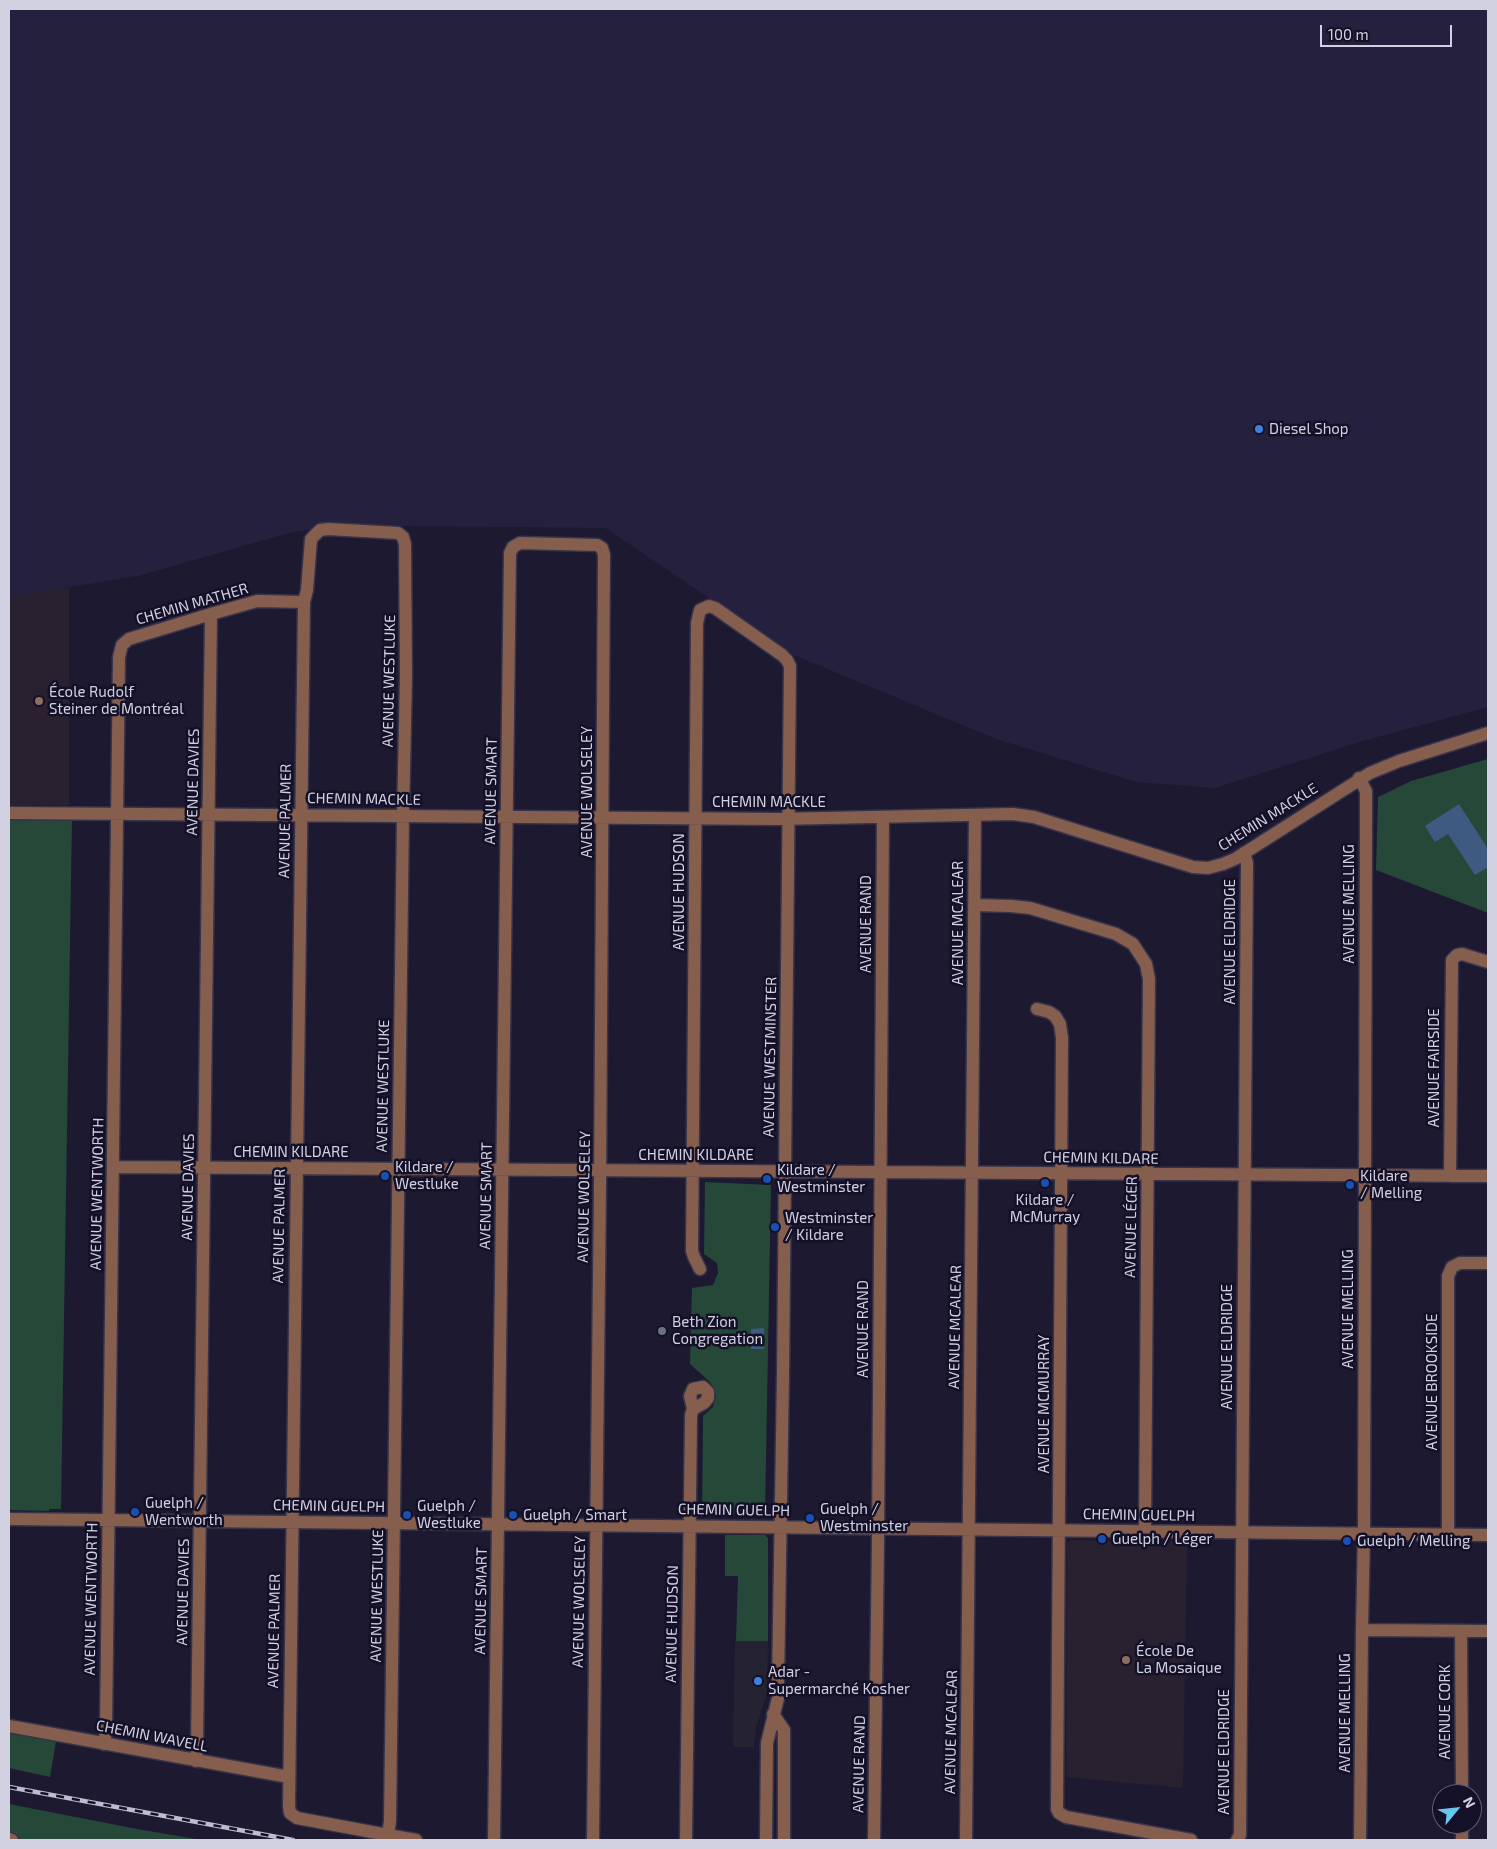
<!DOCTYPE html>
<meta charset="utf-8">
<style>
body{margin:0}
#map{position:relative;width:1497px;height:1849px;overflow:hidden;background:#1d1931;font-family:"Exo 2",sans-serif}
canvas{display:block}
.frame{position:absolute;inset:0;border:10px solid #d2d1e2;pointer-events:none}
.north{position:absolute;left:1432px;top:1784px;width:50px;height:50px;box-sizing:border-box;background:#141027;border:1px solid #605d72;border-radius:50%;rotate:62deg;font-size:14px;font-weight:700;line-height:20px;text-align:center;color:#d2d1e2}
.north::after{content:'';display:block;margin:auto;width:18px;height:22px;background:#69c4f0;clip-path:polygon(50% 0,100% 100%,50% 72%,0 100%)}
.scale{position:absolute;left:1320px;top:25px;width:132px;height:22px;box-sizing:border-box;border:2px solid #d2d1e2;border-top:0;padding-left:6px;font-size:15px;line-height:18px;white-space:nowrap;color:#d2d1e2;-webkit-text-stroke:4px #141027;paint-order:stroke}
</style>
<div id="map">
<canvas width="1497" height="1849"></canvas>
<div class="frame"></div>
<div class="north">N</div>
<div class="scale">100 m</div>
</div>
<script>
const c = document.querySelector('canvas').getContext('2d');
c.lineJoin = 'round';
function fillPath(path, color) { c.fillStyle = color; c.fill(path, 'evenodd'); }
const shape = rows => new Path2D(rows.map(r => 'M' + r).join(''));
function stroke(path, color, width, dash) { c.strokeStyle = color; c.lineWidth = width; c.lineCap = dash ? 'butt' : 'round'; c.setLineDash(dash || []); c.stroke(path); }
function write(font, color, halo, rows, align = 'center') {
  c.font = font + ' "Exo 2",sans-serif'; c.lineWidth = 5; c.setLineDash([]); c.textBaseline = 'middle'; c.strokeStyle = halo; c.fillStyle = color; for (const [text, x, y, turn = 0] of rows) {
    c.save(); c.translate(x, y); c.rotate((+turn || 0) * Math.PI / 180); c.textAlign = isNaN(turn) ? turn : align; if (halo) c.strokeText(text, 0, 0); c.fillText(text, 0, 0); c.restore();
  }
}
fillPath(shape([
 [735,1641,768,1641,767,1694,756,1727,754,1747,733,1747]
]), '#252232');
fillPath(shape([
 [9,9,1488,9,1488,707,1363,741,1215,788,1136,782,996,739,794,655,605,528,320,525,307,530,289,533,138,576,9,597]
]), '#24203e');
fillPath(shape([
 [69,587,69,805,9,805,9,597],
 [1073,1540,1187,1542,1183,1788,1066,1777,1067,1543]
]), '#292130');
fillPath(shape([
 [1488,759,1488,913,1376,870,1378,797,1411,781],
 [9,817,72,817,61,1509,49,1509,49,1511,9,1510],
 [705,1182,771,1185,765,1513,702,1515,703,1416,713,1407,716,1396,710,1382,690,1364,692,1288,713,1285,718,1273,717,1263,704,1254],
 [725,1535,765,1535,768,1538,768,1641,736,1641,738,1576,725,1576],
 [9,1726,57,1735,50,1777,9,1768],
 [9,1804,137,1829,202,1840,21,1840,9,1835]
]), '#254838');
fillPath(shape([
 [1459,804,1488,849,1488,867,1475,875,1448,834,1435,842,1425,826],
 [764,1328,764,1349,751,1349,751,1329]
]), '#3f5a80');
const minor = shape([
 [1359,778,1366,791,1366,823,1364,1533,1362,1630,1360,1840],
 [9,813,778,819,1013,814,1034,817,1193,867,1208,868,1223,864,1235,859,1370,773,1399,761,1488,733],
 [974,905,1011,906,1030,908,1116,934,1133,944,1146,964,1149,979,1145,1531],
 [1037,1009,1049,1012,1055,1016,1060,1024,1062,1038,1057,1809,1059,1813,1066,1817,1191,1840],
 [113,1167,1488,1176],
 [1450,1176,1452,960,1457,955,1462,954,1488,962],
 [700,1269,694,1257,692,1251,697,623,700,610,709,606,715,608,782,655,787,660,790,666,783,1375,778,1685,778,1698,767,1743,766,1840],
 [9,1519,1488,1535],
 [1448,1535,1448,1276,1452,1267,1460,1263,1488,1263],
 [1362,1630,1488,1631],
 [1461,1631,1462,1794],
 [773,1714,784,1730,784,1840],
 [9,1726,289,1777],
 [104,1744,106,1730,119,657,122,645,129,639,211,614,257,601,304,602],
 [196,1761,197,1747,211,614],
 [1462,1824,1462,1840],
 [388,1835,390,1821,403,816,406,677,405,544,403,537,398,533,328,529,320,530,311,539,307,590,304,602,289,1806,290,1813,297,1818,388,1835,416,1840],
 [9,1839,12,1840],
 [494,1840,510,553,513,547,520,543,597,545,602,548,604,555,600,1184,593,1840],
 [686,1840,691,1415,693,1409,690,1396,693,1389,703,1387,708,1392,708,1398,704,1403,693,1409],
 [874,1840,878,1541,883,817],
 [966,1840,975,815],
 [1237,1840,1240,1835,1247,863,1244,853]
]);
stroke(minor, '#36334a', 15);
stroke(minor, '#865e4d', 12);
const rail = shape([
 [9,1787,293,1840]
]);
stroke(rail, '#bebdcf', 4.5);
stroke(rail, '#141027', 2.5, [8]);
for (const [x, y, r, color] of [
 [1259,429,5,"#3f7fe0"],
 [39,701,5,"#8d6e63"],
 [385,1176,5,"#1a4fb4"],
 [767,1179,5,"#1a4fb4"],
 [1045,1183,5,"#1a4fb4"],
 [1350,1185,5,"#1a4fb4"],
 [775,1227,5,"#1a4fb4"],
 [662,1331,5,"#6b7280"],
 [135,1512,5,"#1a4fb4"],
 [407,1515,5,"#1a4fb4"],
 [513,1515,5,"#1a4fb4"],
 [810,1518,5,"#1a4fb4"],
 [1102,1539,5,"#1a4fb4"],
 [1347,1541,5,"#1a4fb4"],
 [1126,1660,5,"#8d6e63"],
 [758,1681,5,"#3f7fe0"]
]) { const dot = new Path2D(); dot.arc(x, y, r, 0, 2 * Math.PI); c.fillStyle = color; c.fill(dot); stroke(dot, '#141027', 2); }
write('15px', '#d2d1e2', '#141027', [
 ["Diesel Shop",1269,429],
 ["École Rudolf",49,692],
 ["Steiner de Montréal",49,709],
 ["Kildare /",395,1167],
 ["Westluke",395,1184],
 ["Kildare /",777,1170],
 ["Westminster",777,1187],
 ["Kildare",1360,1176],
 ["/ Melling",1360,1193],
 ["Kildare /",1045,1200,"center"],
 ["McMurray",1045,1217,"center"],
 ["Westminster",785,1218],
 ["/ Kildare",785,1235],
 ["Beth Zion",672,1322],
 ["Congregation",672,1339],
 ["Guelph /",145,1503],
 ["Wentworth",145,1520],
 ["Guelph /",417,1506],
 ["Westluke",417,1523],
 ["Guelph /",820,1509],
 ["Westminster",820,1526],
 ["Guelph / Smart",523,1515],
 ["Guelph / Léger",1112,1539],
 ["Guelph / Melling",1357,1541],
 ["École De",1136,1651],
 ["La Mosaique",1136,1668],
 ["Adar -",768,1672],
 ["Supermarché Kosher",768,1689]
], 'left');
write('15px', '#d2d1e2', '#141027', [
 ["CHEMIN MATHER",192,604,-16],
 ["AVENUE WESTLUKE",389,681,-89],
 ["AVENUE DAVIES",193,782,-89],
 ["AVENUE SMART",491,791,-89],
 ["AVENUE WOLSELEY",587,792,-90],
 ["CHEMIN MACKLE",364,799,1],
 ["CHEMIN MACKLE",769,802],
 ["CHEMIN MACKLE",1268,817,-32],
 ["AVENUE PALMER",285,821,-89],
 ["AVENUE HUDSON",679,892,-90],
 ["AVENUE MELLING",1349,904,-90],
 ["AVENUE MCALEAR",958,923,-90],
 ["AVENUE RAND",866,924,-90],
 ["AVENUE ELDRIDGE",1230,942,-90],
 ["AVENUE WESTMINSTER",770,1057,-89],
 ["AVENUE FAIRSIDE",1434,1068,-90],
 ["AVENUE WESTLUKE",383,1086,-89],
 ["CHEMIN KILDARE",291,1152],
 ["CHEMIN KILDARE",696,1155],
 ["CHEMIN KILDARE",1101,1158,1],
 ["AVENUE DAVIES",188,1187,-89],
 ["AVENUE WENTWORTH",97,1194,-89],
 ["AVENUE SMART",486,1196,-89],
 ["AVENUE WOLSELEY",584,1197,-89],
 ["AVENUE PALMER",279,1226,-89],
 ["AVENUE LÉGER",1131,1227,-89],
 ["AVENUE MELLING",1348,1309,-90],
 ["AVENUE MCALEAR",955,1327,-89],
 ["AVENUE RAND",863,1329,-90],
 ["AVENUE ELDRIDGE",1227,1347,-90],
 ["AVENUE BROOKSIDE",1432,1382,-90],
 ["AVENUE MCMURRAY",1044,1404,-90],
 ["CHEMIN GUELPH",329,1506,1],
 ["CHEMIN GUELPH",734,1510,1],
 ["CHEMIN GUELPH",1139,1515,1],
 ["AVENUE DAVIES",183,1592,-89],
 ["AVENUE WESTLUKE",377,1596,-89],
 ["AVENUE WENTWORTH",91,1599,-89],
 ["AVENUE SMART",481,1601,-89],
 ["AVENUE WOLSELEY",579,1602,-89],
 ["AVENUE HUDSON",672,1624,-89],
 ["AVENUE PALMER",274,1631,-89],
 ["AVENUE CORK",1445,1712,-90],
 ["AVENUE MELLING",1345,1713,-90],
 ["AVENUE MCALEAR",951,1732,-89],
 ["CHEMIN WAVELL",152,1736,11],
 ["AVENUE ELDRIDGE",1224,1752,-90],
 ["AVENUE RAND",859,1764,-89]
]);
</script>
